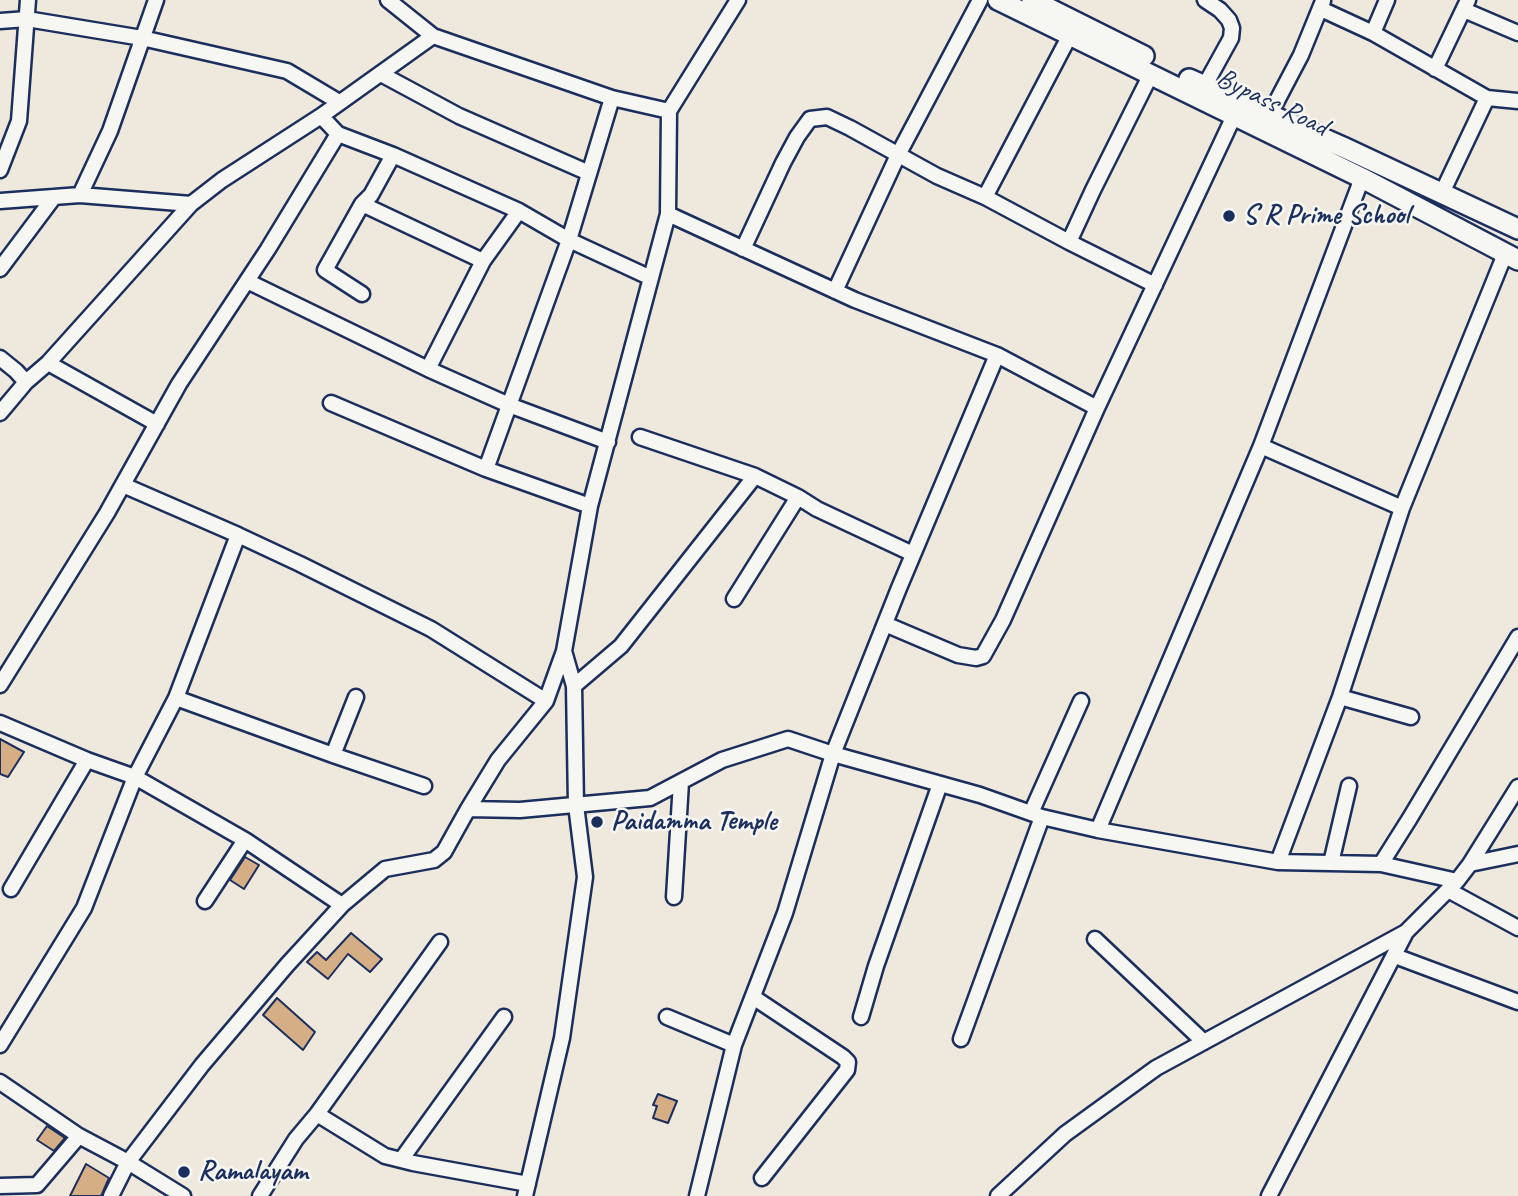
<!DOCTYPE html>
<style>
body{margin:0}
canvas{display:block;background:#efe8dc}
</style>
<canvas width="1518" height="1196"></canvas>
<script>
const c = document.querySelector('canvas').getContext('2d');
c.lineJoin = 'round';
function fillPath(path, color) { c.fillStyle = color; c.fill(path, 'evenodd'); }
const shape = rows => new Path2D(rows.map(r => 'M' + r).join(''));
function stroke(path, color, width, dash) { c.strokeStyle = color; c.lineWidth = width; c.lineCap = dash ? 'butt' : 'round'; c.setLineDash(dash || []); c.stroke(path); }
function write(font, color, halo, rows, align = 'center') {
  c.font = font + ' Caveat,sans-serif'; c.lineWidth = 5; c.setLineDash([]); c.textBaseline = 'middle'; c.strokeStyle = halo; c.fillStyle = color; for (const [text, x, y, turn = 0] of rows) {
    c.save(); c.translate(x, y); c.rotate((+turn || 0) * Math.PI / 180); c.textAlign = isNaN(turn) ? turn : align; if (halo) c.strokeText(text, 0, 0); c.fillText(text, 0, 0); c.restore();
  }
}
const building = shape([
 [0,739,24,752,8,777,0,774,0,739],
 [245,857,259,865,244,889,230,880,245,857],
 [351,933,382,959,370,972,348,954,328,979,307,962,317,952,326,960,351,933],
 [277,998,315,1032,303,1050,263,1015,277,998],
 [658,1094,677,1101,668,1123,653,1118,657,1106,653,1105,658,1094],
 [47,1126,65,1138,54,1151,37,1140,47,1126],
 [86,1164,109,1178,102,1194,101,1196,70,1196,86,1164]
]);
fillPath(building, '#d5ae86');
stroke(building, '#1b2f5e', 2);
const minor = shape([
 [388,0,433,36],
 [1321,9,1373,33,1487,98,1518,101],
 [1464,10,1518,33],
 [0,21,27,19,142,38,287,71,339,102],
 [1373,33,1387,0],
 [1435,69,1468,0],
 [381,74,459,116,589,173],
 [1204,87,1231,38,1232,28,1229,20,1220,10,1205,0],
 [669,111,738,0],
 [321,116,338,134,393,155,519,211,569,240,651,278],
 [1269,116,1301,55,1323,1],
 [0,170,19,121,28,0],
 [1362,178,1261,446,1402,508],
 [1442,193,1487,98],
 [80,195,110,131,156,0],
 [985,197,1070,35],
 [0,201,80,195,191,204],
 [362,204,483,261],
 [668,214,855,300,997,355,899,588,833,754,785,913,734,1045,697,1196],
 [1069,242,1093,190,1151,74],
 [743,249,783,163,797,137,810,119,827,117,850,128,937,176,985,197,1069,242,1155,285],
 [0,269,54,197],
 [247,281,428,369,509,405,608,442],
 [835,291,898,155,980,0],
 [362,294,325,270,362,204,371,195,393,155],
 [997,355,1097,408],
 [0,358,16,371,26,382],
 [48,363,157,424],
 [428,369,483,261,519,211],
 [331,403,486,469,590,506],
 [0,413,26,382,48,363,191,204,222,180,321,116,433,36,612,98,669,111],
 [640,437,755,476],
 [1261,446,1098,830,1278,862],
 [486,469,569,240,612,98],
 [123,485,238,535,176,698,333,755,424,786],
 [798,497,817,509,913,554],
 [238,535,300,564,431,629,546,701],
 [885,624,958,655,976,658,983,656,1003,620,1097,408,1234,116],
 [0,685,107,513,179,384,268,249,338,134],
 [574,686,621,646,755,476,798,497,734,599],
 [1340,697,1411,717],
 [0,723,87,760,135,777,176,698],
 [333,755,356,697],
 [468,809,520,810,650,798,722,760,788,739,833,754,980,795,1042,817,961,1039],
 [1031,813,1081,701],
 [1042,817,1098,830],
 [1331,863,1349,786],
 [1381,864,1410,818,1518,637],
 [1470,864,1518,854],
 [1457,881,1381,864,1278,862,1340,697,1402,508,1505,254],
 [11,889,87,760],
 [1448,890,1518,928],
 [674,897,681,782],
 [205,901,245,840],
 [342,905,385,869,434,860,444,852,468,809,498,760,546,701,564,651],
 [1095,939,1204,1042],
 [1395,956,1518,1002],
 [753,997,843,1057,848,1062,847,1070,762,1178],
 [667,1017,734,1045],
 [861,1017,876,966,940,784],
 [0,1045,84,908,135,777,245,840,342,905,287,965,202,1065,128,1162,183,1196],
 [0,1082,79,1136,128,1162,111,1196],
 [317,1114,385,1156,413,1163,528,1184],
 [401,1160,504,1017],
 [0,1186,37,1185,79,1136],
 [260,1196,296,1139,317,1114,440,942],
 [525,1196,562,1038,585,877,576,805,574,686,564,651,590,506,668,214,669,111],
 [998,1196,1065,1134,1156,1068,1406,932,1457,881,1470,864,1518,787],
 [1269,1196,1406,932]
]);
const secondary = shape([
 [998,0,1362,178,1518,260],
 [1032,0,1144,56],
 [1189,79,1345,148,1518,229]
]);
stroke(minor, '#1b2f5e', 19);
stroke(secondary, '#1b2f5e', 24);
stroke(minor, '#f6f6f2', 14);
stroke(secondary, '#f6f6f2', 19);
for (const [x, y, r, color] of [
 [1229,216,7,"#1b2f5e"],
 [597,822,7,"#1b2f5e"],
 [184,1172,7,"#1b2f5e"]
]) { const dot = new Path2D(); dot.arc(x, y, r, 0, 2 * Math.PI); c.fillStyle = color; c.fill(dot); stroke(dot, '#f6f6f2', 2.5); }
write('28px', '#1b2f5e', '#f6f6f2', [
 ["Bypass Road",1272,103,26]
]);
write('bold 28px', '#1b2f5e', '#f6f6f2', [
 ["S R Prime School",1243,216],
 ["Paidamma Temple",611,822],
 ["Ramalayam",198,1172]
], 'left');
</script>
